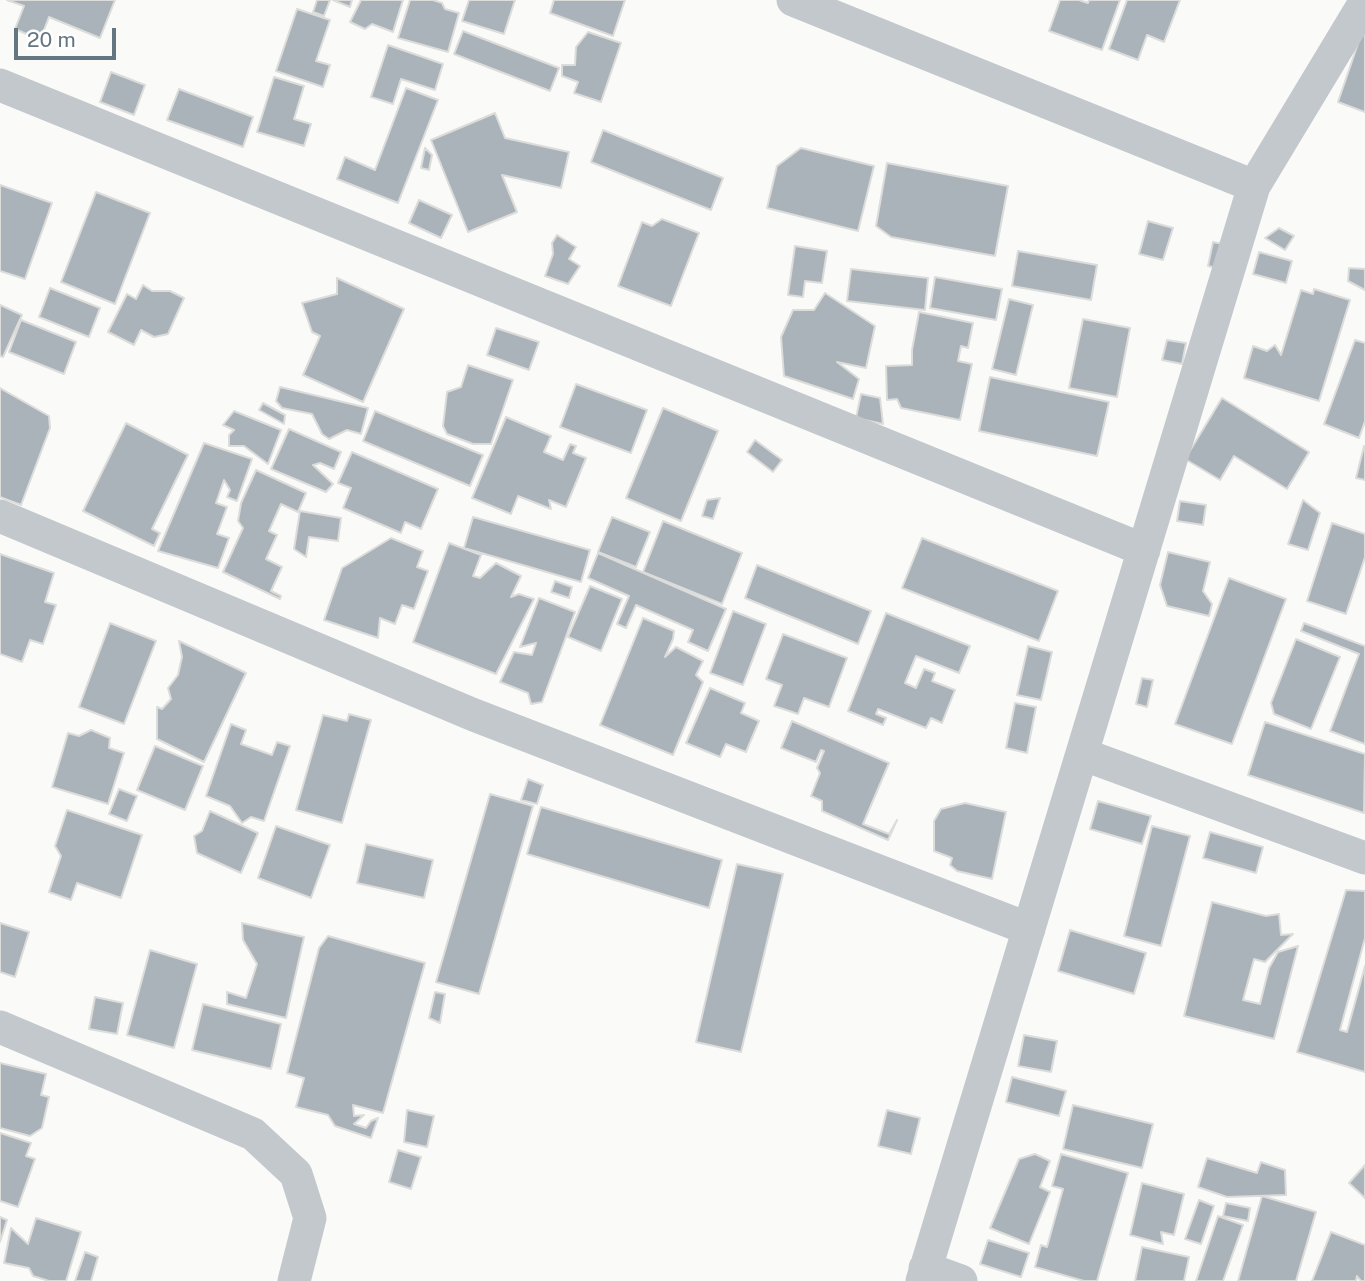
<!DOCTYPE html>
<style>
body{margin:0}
#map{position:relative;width:1365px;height:1281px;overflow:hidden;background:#fafaf8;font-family:"Public Sans",sans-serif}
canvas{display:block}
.scale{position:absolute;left:14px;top:28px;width:102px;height:32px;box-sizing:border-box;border:4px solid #657683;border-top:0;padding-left:9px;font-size:21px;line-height:24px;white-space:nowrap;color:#657683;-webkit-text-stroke:5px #fff;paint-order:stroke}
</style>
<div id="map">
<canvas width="1365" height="1281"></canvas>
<div class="scale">20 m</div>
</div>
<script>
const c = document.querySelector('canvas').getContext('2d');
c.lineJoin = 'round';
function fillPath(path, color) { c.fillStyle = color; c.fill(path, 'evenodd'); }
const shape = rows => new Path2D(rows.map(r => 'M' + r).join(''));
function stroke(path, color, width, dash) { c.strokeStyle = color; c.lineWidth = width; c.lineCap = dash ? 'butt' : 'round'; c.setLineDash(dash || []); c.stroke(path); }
const building = shape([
 [7,0,115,0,100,38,49,17,40,40,15,29,24,6,7,0],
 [317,0,330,0,324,16,313,12,317,0],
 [333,0,352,0,350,7,333,0],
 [361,0,403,0,393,32,372,24,365,29,350,22,361,0],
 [410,0,433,0,442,3,445,9,459,13,448,52,398,38,410,0],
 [469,0,515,0,504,34,462,21,469,0],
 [554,0,625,0,613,36,550,13,554,0],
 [1060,0,1079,0,1088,3,1089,0,1120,0,1102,50,1049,31,1060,0],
 [1127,0,1180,0,1164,42,1147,35,1138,60,1109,49,1127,0],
 [297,9,330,20,316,61,330,65,323,87,276,71,297,9],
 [463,31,559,68,550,91,454,54,463,31],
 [588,32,621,43,601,102,574,93,578,82,562,76,562,65,575,65,576,47,588,32],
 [1362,32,1365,33,1365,112,1338,102,1362,32],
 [388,45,443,64,435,90,401,79,393,104,371,97,388,45],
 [111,72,145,85,134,115,100,102,111,72],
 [274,77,304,86,294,119,311,124,304,146,257,132,274,77],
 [406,88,438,100,398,203,337,179,345,157,375,170,406,88],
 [179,89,253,117,243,147,167,120,179,89],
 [495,113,505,138,569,152,561,188,502,175,517,212,468,232,431,140,495,113],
 [603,130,723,178,711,210,591,162,603,130],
 [425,148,432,155,429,170,421,168,425,148],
 [801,148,874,166,858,231,767,208,777,166,801,148],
 [887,163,1008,186,995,256,891,237,876,226,887,163],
 [0,185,52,203,25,279,0,271,0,185],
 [96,192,150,213,115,304,61,282,96,192],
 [419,200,452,215,441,238,409,223,419,200],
 [662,219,699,233,671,306,618,286,642,222,652,226,662,219],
 [1148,221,1173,228,1163,260,1139,254,1148,221],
 [1279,228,1294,236,1285,250,1265,238,1279,228],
 [557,235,576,247,569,259,580,266,568,284,545,276,553,254,552,243,557,235],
 [1213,242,1226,245,1221,269,1208,266,1213,242],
 [795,246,827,251,822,283,805,281,803,297,788,295,795,246],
 [1018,251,1097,265,1091,300,1012,286,1018,251],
 [1259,252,1292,261,1286,283,1253,274,1259,252],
 [1349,268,1365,269,1365,290,1348,281,1349,268],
 [851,269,928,278,925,310,847,301,851,269],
 [935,277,1002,289,996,320,930,308,935,277],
 [337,278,404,309,363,402,303,375,320,336,312,332,302,303,337,294,337,278],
 [143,285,152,291,170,291,184,298,168,334,154,337,141,330,134,345,108,332,127,294,136,299,143,285],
 [50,288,100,308,89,337,39,317,50,288],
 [1314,289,1350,300,1319,401,1244,378,1253,346,1267,351,1275,345,1281,355,1301,290,1313,294,1314,289],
 [825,293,875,326,866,368,837,362,859,379,853,399,784,376,781,337,793,310,814,310,825,293],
 [1009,299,1033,305,1016,375,992,369,1009,299],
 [0,305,22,315,3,357,0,356,0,305],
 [919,312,973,323,968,348,961,346,958,361,972,364,960,420,901,408,897,399,887,400,886,366,912,365,912,350,919,312],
 [1083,319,1130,328,1117,397,1069,388,1083,319],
 [21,320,76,342,64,374,9,352,21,320],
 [496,328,539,342,529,370,487,355,496,328],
 [1167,340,1186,343,1182,364,1162,360,1167,340],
 [1355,340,1365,343,1365,421,1359,438,1324,424,1355,340],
 [468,365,513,380,491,444,473,444,447,434,443,426,447,392,461,387,468,365],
 [990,377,1109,402,1097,456,979,431,990,377],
 [576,384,647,410,631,453,560,427,576,384],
 [280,387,368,408,361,434,347,430,329,439,322,434,312,414,282,408,276,401,280,387],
 [0,388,49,416,50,428,21,505,0,497,0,388],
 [861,394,880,398,883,424,856,418,861,394],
 [1222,398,1309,452,1287,489,1234,456,1220,480,1185,459,1222,398],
 [263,403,285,415,284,424,259,410,263,403],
 [663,408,718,431,681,521,626,498,663,408],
 [234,411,281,430,268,464,244,446,229,446,229,435,234,430,223,425,234,411],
 [375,411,483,455,470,486,363,441,375,411],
 [506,417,551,436,544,452,563,460,570,444,576,446,573,453,586,458,566,507,549,500,551,509,518,496,511,514,472,498,506,417],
 [126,423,188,455,152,529,160,533,154,546,83,511,126,423],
 [289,429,341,452,334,469,320,463,313,465,333,484,326,492,271,469,289,429],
 [755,440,782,460,773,472,747,452,755,440],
 [204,443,252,459,237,501,227,497,230,490,224,480,216,503,227,507,217,534,229,538,218,568,158,551,204,443],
 [1364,446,1365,447,1365,480,1356,478,1364,446],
 [352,452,438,489,421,529,405,522,401,533,343,508,351,488,338,483,352,452],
 [256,470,306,493,298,512,281,504,269,531,277,535,266,559,282,567,271,591,281,596,280,599,223,572,243,528,238,521,241,503,256,470],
 [720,498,713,519,702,516,707,500,720,498],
 [1303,500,1320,513,1308,550,1288,544,1303,500],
 [1180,501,1206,505,1203,525,1177,521,1180,501],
 [300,511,341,518,338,541,309,537,306,557,294,549,300,511],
 [473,517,590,550,581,582,464,548,473,517],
 [612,517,650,532,636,567,598,552,612,517],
 [663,521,742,553,722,604,643,572,663,521],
 [1332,523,1365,534,1365,557,1346,614,1307,601,1332,523],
 [391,538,423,551,417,567,428,571,414,609,402,605,395,624,380,618,378,638,324,620,342,568,391,538],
 [922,538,1058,591,1039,641,902,588,922,538],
 [449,543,481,555,473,576,480,578,496,563,521,576,511,597,519,594,534,599,496,674,413,642,449,543],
 [1168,552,1210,562,1203,591,1212,604,1209,616,1167,606,1160,585,1168,552],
 [598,553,726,609,708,651,688,642,693,630,636,605,626,628,617,624,629,596,588,578,598,553],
 [0,554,54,573,45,602,56,605,43,644,30,640,22,662,0,654,0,554],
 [757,565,871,611,858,644,745,598,757,565],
 [1229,578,1286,599,1232,744,1175,724,1229,578],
 [555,581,572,587,569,598,551,592,555,581],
 [590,586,622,599,601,651,568,637,590,586],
 [539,598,575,612,542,702,531,704,528,693,500,682,514,652,532,655,536,643,520,647,539,598],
 [733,611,766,624,743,685,710,673,733,611],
 [886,613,970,646,959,673,916,656,905,683,916,688,924,669,935,673,932,681,955,690,942,723,931,718,926,728,878,709,876,714,886,718,883,725,848,711,886,613],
 [643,618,674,631,673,639,665,657,676,647,703,661,696,675,703,682,673,755,600,725,643,618],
 [110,623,156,641,124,724,79,707,110,623],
 [1304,623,1365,646,1365,744,1330,731,1359,654,1301,631,1304,623],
 [783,634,847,658,829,707,804,698,798,714,774,706,782,685,766,679,783,634],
 [1296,639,1340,657,1311,729,1274,714,1271,703,1296,639],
 [179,641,246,673,204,762,157,739,157,707,162,709,171,699,168,688,178,675,182,657,179,641],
 [1028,646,1052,652,1041,700,1017,695,1028,646],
 [1142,678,1153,680,1147,707,1136,704,1142,678],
 [710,688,745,703,741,713,759,721,746,752,726,744,720,757,686,743,710,688],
 [1015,703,1036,707,1027,753,1006,748,1015,703],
 [349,714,371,720,342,823,296,810,323,715,347,721,349,714],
 [792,721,889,763,863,824,889,834,897,820,888,840,822,811,822,801,811,796,820,773,817,768,824,751,821,750,816,762,781,748,792,721],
 [1265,722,1365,754,1364,813,1248,775,1265,722],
 [231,724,246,730,241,744,272,755,277,742,290,746,264,821,251,817,242,823,230,806,206,796,231,724],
 [91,730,110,738,109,748,124,753,108,804,52,787,68,733,79,736,91,730],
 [155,746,203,766,185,810,137,790,155,746],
 [528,779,543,785,537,804,521,800,528,779],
 [119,789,137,796,127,821,109,814,119,789],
 [490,794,533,806,479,994,436,982,490,794],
 [1098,801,1151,816,1142,844,1090,829,1098,801],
 [965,803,1006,812,992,879,957,871,950,865,952,858,934,851,934,821,941,809,965,803],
 [541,807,722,860,709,908,527,854,541,807],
 [67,810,142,835,121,898,77,883,71,900,49,892,61,856,55,846,67,810],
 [210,811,258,833,241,873,197,853,194,836,202,831,210,811],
 [276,826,330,845,311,898,258,878,276,826],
 [1152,826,1190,836,1161,946,1124,936,1152,826],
 [1210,832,1263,847,1256,873,1203,858,1210,832],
 [366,844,433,860,424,898,357,883,366,844],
 [737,864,783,874,741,1052,696,1042,737,864],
 [1346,890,1365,891,1365,938,1340,1030,1347,1032,1365,966,1365,1072,1297,1052,1346,890],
 [1212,902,1266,916,1279,914,1281,935,1293,934,1265,962,1254,959,1243,1000,1260,1004,1269,968,1278,952,1298,946,1274,1039,1184,1016,1212,902],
 [0,923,29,932,15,977,0,972,0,923],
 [242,923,304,937,286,1018,227,1004,227,992,246,998,257,964,243,940,242,923],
 [1070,930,1146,953,1134,994,1058,971,1070,930],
 [328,936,425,963,383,1113,353,1105,354,1116,364,1115,354,1124,366,1128,371,1121,378,1118,371,1138,335,1126,328,1115,296,1107,304,1078,287,1073,319,948,328,936],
 [150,950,197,964,174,1048,127,1035,150,950],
 [435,992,445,994,440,1023,429,1018,435,992],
 [95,997,123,1003,117,1034,89,1029,95,997],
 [203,1004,281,1024,271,1069,192,1050,203,1004],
 [1024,1035,1057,1041,1051,1072,1018,1066,1024,1035],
 [0,1063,46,1074,41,1095,49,1097,42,1128,30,1136,0,1128,0,1063],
 [1012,1077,1066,1091,1059,1116,1006,1102,1012,1077],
 [1073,1105,1153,1124,1142,1168,1063,1149,1073,1105],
 [407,1110,434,1116,427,1147,404,1142,407,1110],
 [887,1110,920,1118,911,1154,878,1146,887,1110],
 [0,1133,31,1143,26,1156,35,1159,18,1207,0,1201,0,1133],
 [398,1150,421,1157,411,1189,389,1182,398,1150],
 [1035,1154,1050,1161,1040,1187,1050,1192,1029,1244,990,1228,1019,1159,1035,1154],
 [1061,1154,1128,1173,1097,1281,1084,1281,1035,1267,1041,1245,1047,1247,1063,1189,1052,1186,1061,1154],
 [1207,1158,1257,1173,1261,1162,1285,1170,1286,1195,1227,1197,1198,1187,1207,1158],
 [1365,1165,1365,1198,1349,1183,1365,1165],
 [1142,1183,1184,1194,1174,1235,1161,1232,1163,1244,1130,1235,1142,1183],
 [1262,1196,1316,1212,1296,1281,1238,1281,1262,1196],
 [1199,1200,1214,1206,1201,1244,1185,1239,1199,1200],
 [1226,1203,1250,1208,1248,1221,1223,1216,1226,1203],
 [1218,1216,1243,1225,1223,1281,1196,1281,1218,1216],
 [0,1217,7,1220,0,1242,0,1217],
 [36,1218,81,1232,66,1281,49,1281,33,1276,29,1268,4,1263,11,1228,28,1244,36,1218],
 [1331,1232,1365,1245,1365,1281,1361,1281,1357,1276,1356,1281,1312,1281,1331,1232],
 [988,1240,1029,1253,1021,1277,980,1264,988,1240],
 [1142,1247,1189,1257,1184,1281,1135,1281,1142,1247],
 [85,1252,98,1257,91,1281,75,1281,85,1252]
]);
fillPath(building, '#aab3b9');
stroke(building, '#dcdcda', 2);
stroke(shape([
 [793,0,1254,186],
 [0,85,1144,550],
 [0,516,474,715,1029,929],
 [1082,754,1365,858],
 [0,1027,253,1134,296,1174,310,1218,294,1281],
 [925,1268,961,1281],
 [922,1281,1254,186,1365,2]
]), '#c3c8cc', 33);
</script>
